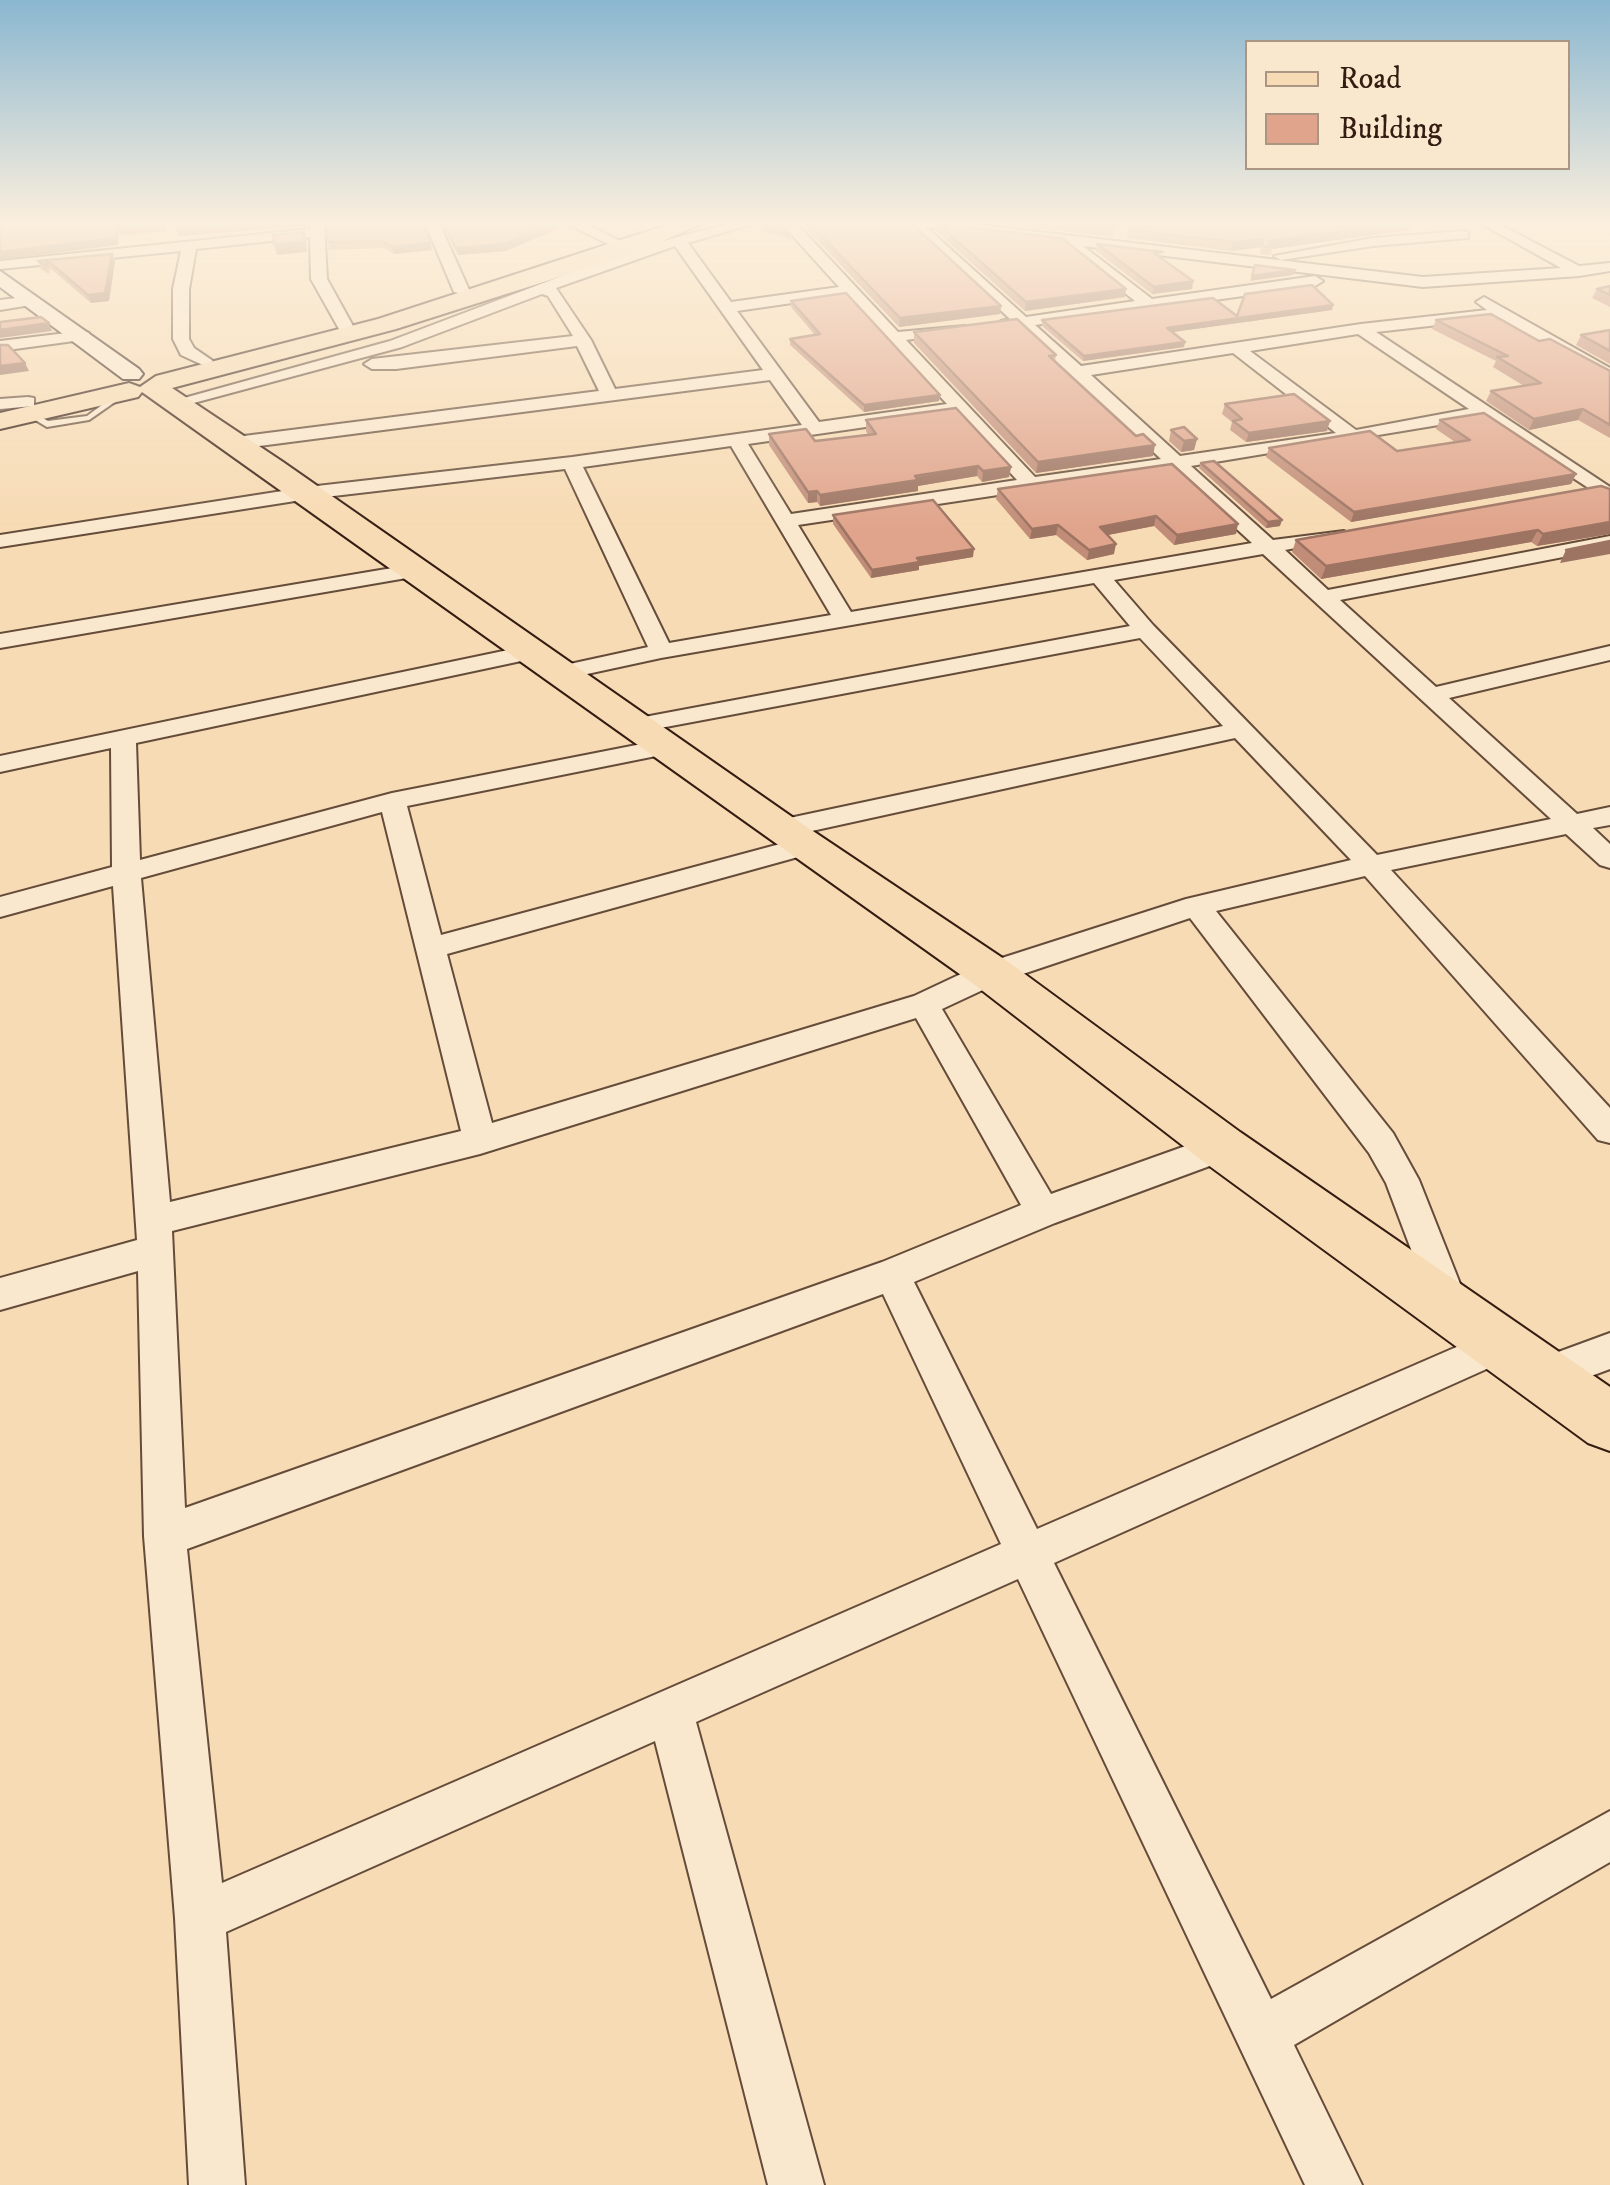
<!DOCTYPE html>
<style>
body{margin:0}
#map{position:relative;width:1610px;height:2185px;overflow:hidden;background:#f7dbb4;font-family:"IM FELL DW Pica",serif}
canvas{display:block}
.legend{position:absolute;left:1245px;top:40px;width:325px;height:130px;box-sizing:border-box;background:#fae8ce;border:2px solid #ab9683;margin:0;padding:12px 18px;list-style:none;font-size:30px;color:#341c12}
.legend li{display:flex;align-items:center;gap:20px;height:50px}
.legend b{width:50px;border:2px solid #ab9683}
</style>
<div id="map">
<canvas width="1610" height="2185"></canvas>
<ul class="legend">
<li><b style="height:12px;background:#f7dbb4"></b>Road</li>
<li><b style="height:28px;background:#e0a48c"></b>Building</li>
</ul>
</div>
<script>
const c = document.querySelector('canvas').getContext('2d');
c.lineJoin = 'round';
const shape = rows => new Path2D(rows.map(r => 'M' + r).join(''));
function stroke(path, color, width, dash) { c.strokeStyle = color; c.lineWidth = width; c.lineCap = dash ? 'butt' : 'round'; c.setLineDash(dash || []); c.stroke(path); }
function fillPath(path, color) { c.fillStyle = color; c.fill(path, 'evenodd'); }
const service = shape([
 [118,393,125,395,89,420,47,427,27,415,34,413,48,421,87,416,118,393]
]);
const minor = shape([
 [310,223,324,223,327,279,353,326,351,329,339,329,311,279,310,237,196,249,189,289,189,339,194,348,213,361,205,366,181,355,173,339,173,289,181,251,0,269,0,261,310,229,310,223],
 [425,223,439,223,470,292,467,295,454,292,425,223],
 [566,223,584,223,624,243,612,246,566,223],
 [732,223,755,223,688,243,731,302,839,287,781,223,796,223,898,332,965,326,965,332,906,340,1035,477,1161,459,1019,327,1001,327,1001,321,1010,319,907,223,962,223,1423,277,1561,268,1480,223,1497,223,1579,266,1610,263,1610,271,1579,276,1423,287,1083,246,1152,299,1315,276,1323,281,1315,286,1035,325,1081,366,1361,324,1487,310,1476,302,1484,297,1610,368,1610,380,1604,379,1500,318,1376,332,1610,487,1610,502,1481,418,1191,466,1273,540,1344,531,1347,535,1344,539,1285,550,1328,590,1610,536,1610,548,1340,600,1436,687,1610,646,1610,660,1449,698,1577,814,1610,807,1610,825,1593,828,1610,844,1610,868,1600,865,1566,834,1391,870,1610,1108,1610,1143,1598,1140,1365,876,1216,911,1393,1133,1419,1180,1470,1309,1464,1321,1451,1326,1438,1321,1386,1183,1369,1153,1190,918,1002,981,942,1009,1051,1194,1222,1133,1234,1137,1239,1147,1234,1157,1055,1223,914,1282,1037,1529,1498,1329,1511,1334,1517,1346,1511,1358,1054,1563,1271,1999,1610,1811,1610,1862,1294,2045,1362,2185,1305,2185,1018,1579,696,1722,824,2185,768,2185,655,1741,226,1932,245,2185,189,2185,175,1918,144,1536,138,1271,0,1310,0,1278,137,1240,113,886,0,917,0,897,112,867,111,748,0,772,0,756,532,645,544,652,540,657,136,743,140,860,392,793,667,739,676,742,680,747,676,752,407,806,441,935,806,837,816,840,820,846,816,852,447,954,492,1123,914,996,980,965,1186,899,1351,860,1235,738,780,838,771,835,767,829,771,823,780,820,1223,726,1140,638,639,732,627,725,639,718,1130,626,1094,583,661,658,564,679,556,677,552,672,556,667,648,647,565,469,308,499,0,547,0,535,308,487,572,457,802,425,770,380,236,449,227,443,236,437,599,391,577,346,396,369,372,369,364,364,372,359,573,336,548,296,542,294,402,347,175,408,166,403,390,341,636,248,732,223],
 [926,227,1062,243,1135,301,1026,317,926,227],
 [675,246,763,370,615,389,591,340,556,288,675,246],
 [847,295,887,340,947,404,819,422,737,311,847,295],
 [1358,334,1469,409,1356,430,1250,351,1358,334],
 [1233,353,1336,433,1180,456,1091,375,1233,353],
 [956,414,1017,480,791,514,748,444,956,414],
 [731,446,831,615,669,643,583,467,731,446],
 [1171,469,1252,543,851,612,798,525,1171,469],
 [1263,554,1551,819,1377,855,1153,625,1114,580,1263,554],
 [382,812,461,1131,170,1202,141,878,382,812],
 [916,1018,1021,1205,882,1262,185,1508,172,1231,480,1154,916,1018],
 [883,1294,1001,1544,222,1883,187,1549,883,1294],
 [1463,231,1468,232,1468,238,1373,246,1281,260,1274,256,1373,238,1463,231],
 [32,296,40,301,37,304,0,310,0,300,32,296],
 [83,331,89,333,89,339,0,351,0,341,83,331],
 [28,397,34,398,34,406,0,409,0,399,28,397],
 [416,564,427,570,424,575,0,648,0,634,416,564],
 [1610,1333,1610,1369,1545,1393,1531,1388,1526,1375,1531,1362,1610,1333]
]);
const secondary = shape([
 [0,271,139,369,143,374,139,379,123,379,0,287,0,271]
]);
const primary = shape([
 [673,223,703,223,638,252,396,329,172,388,283,462,795,819,1007,961,1240,1132,1610,1387,1610,1451,1588,1443,1204,1162,975,985,142,392,138,397,0,429,0,413,129,383,140,387,156,376,378,319,673,223]
]);
stroke(service, '#654c3a', 4);
stroke(minor, '#654c3a', 4);
stroke(secondary, '#341c12', 4);
stroke(primary, '#341c12', 4);
fillPath(service, '#fae8ce');
fillPath(minor, '#fae8ce');
fillPath(secondary, '#fae8ce');
fillPath(primary, '#f7dbb4');
fillPath(shape([
 [326,223,432,250,394,254,384,248,329,250],
 [441,223,564,223,564,226,506,251,458,255],
 [801,223,911,223,1001,306,1000,314,899,327],
 [993,223,1138,223,1113,228,1113,237],
 [1412,223,1409,230,1272,249,1271,255,1260,254,1261,247,1231,251,1127,238,1128,230],
 [938,224,1125,297,1025,311,937,232],
 [761,226,791,235,791,240,761,231],
 [1097,244,1161,258,1193,281,1192,289,1152,294,1096,251],
 [112,254,115,261,109,301,91,303,50,268,49,274,41,269,38,261],
 [1610,286,1610,307,1592,298,1597,289],
 [791,301,940,395,939,401,864,412,790,345,790,339,815,335,791,307],
 [1332,310,1172,332,1184,347,1083,361,1042,326,1042,320,1237,316],
 [1436,320,1539,341,1610,371,1610,438,1578,420,1529,430,1486,401,1491,391,1524,386,1493,367,1496,361,1432,329],
 [1610,330,1610,364,1576,345,1581,335],
 [914,332,1056,355,1055,361,1153,456,1036,473,914,343],
 [1225,404,1327,431,1246,442,1230,430,1232,422,1222,414],
 [866,420,1011,467,1009,477,982,482,977,476,918,486,918,491,820,506,817,502,808,503,769,445,769,434,815,441,868,435,866,431],
 [1440,420,1576,474,1571,484,1351,522,1266,457,1269,448,1397,451,1455,442,1436,429],
 [1171,430,1197,439,1194,450,1181,452,1169,441],
 [1201,463,1280,526,1266,528,1199,468],
 [1172,464,1236,534,1174,545,1154,526,1107,535,1114,554,1087,560,1056,535,1030,539,996,499,998,489],
 [1610,489,1610,534,1537,546,1531,542,1321,579,1292,552,1296,540],
 [833,515,973,557,919,566,919,570,871,578,833,524]
]), '#c18d78');
fillPath(shape([
 [165,223,166,231,119,235,118,245,0,260,0,252,117,228],
 [249,223,308,223,306,226,179,236,176,229],
 [554,223,564,223,564,226,506,251,458,255,456,248],
 [1111,223,1138,223,1111,228,1110,225],
 [1412,223,1409,230,1272,249,1268,241],
 [304,232,306,241,307,252,277,255,274,245],
 [1264,239,1262,247,1231,251,1233,242],
 [431,243,432,250,394,254,392,247],
 [112,254,115,261,109,301,91,303,88,295],
 [1295,270,1293,275,1250,281,1252,276],
 [1193,281,1192,289,1152,294,1154,287],
 [1126,289,1125,297,1025,311,1026,302],
 [1333,305,1332,310,1166,333,1167,328],
 [1001,306,1000,314,899,327,900,318],
 [49,323,52,331,0,338,0,330],
 [1185,342,1184,347,1083,361,1084,356],
 [25,363,29,371,0,375,0,366],
 [940,395,939,401,864,412,864,405],
 [1583,409,1578,420,1529,430,1534,419],
 [1330,421,1327,431,1246,442,1249,433],
 [1197,439,1194,450,1181,452,1184,441],
 [1155,445,1153,456,1036,473,1038,462],
 [978,466,977,476,918,486,918,491,820,506,820,495],
 [1011,467,1009,477,982,482,983,471],
 [1576,474,1571,484,1351,522,1354,512],
 [817,491,817,502,808,503,808,492],
 [1156,516,1154,526,1098,537,1100,527],
 [1282,520,1280,526,1266,528,1268,522],
 [1610,522,1610,534,1537,546,1543,534],
 [1238,524,1236,534,1174,545,1177,535],
 [1058,525,1056,535,1030,539,1032,529],
 [1538,530,1531,542,1321,579,1326,566],
 [1610,542,1610,554,1560,563,1566,550],
 [1116,544,1114,554,1087,560,1089,550],
 [974,549,973,557,919,566,919,570,871,578,872,570,917,558]
]), '#9d7362');
const building = shape([
 [4,223,164,223,117,228,115,238,0,252,0,224,4,223],
 [176,223,249,223,176,229,176,223],
 [326,223,423,223,431,243,392,247,382,241,327,242,326,223],
 [443,223,554,223,505,244,456,248,443,223],
 [769,223,780,223,791,235,761,226,769,223],
 [809,223,911,223,1001,306,900,318,809,223],
 [1064,223,1111,223,1110,225,1114,229,1064,223],
 [1172,223,1407,223,1268,241,1273,247,1262,246,1264,239,1233,242,1128,230,1172,223],
 [938,224,1062,238,1126,289,1026,302,938,224],
 [304,232,304,242,274,245,273,235,304,232],
 [1097,244,1163,252,1154,253,1193,281,1154,287,1097,244],
 [112,254,105,293,88,295,47,260,46,266,38,261,112,254],
 [1255,265,1295,270,1252,276,1255,265],
 [1312,285,1333,305,1167,328,1185,342,1084,356,1042,320,1213,298,1237,316,1245,294,1312,285],
 [1610,286,1610,295,1597,289,1610,286],
 [846,293,940,395,864,405,790,339,820,334,791,301,846,293],
 [1491,314,1539,341,1550,339,1610,371,1610,425,1583,409,1534,419,1491,391,1541,383,1497,357,1508,356,1436,320,1491,314],
 [41,317,49,323,0,330,0,322,41,317],
 [1017,319,1056,355,1049,356,1136,436,1143,434,1155,445,1038,462,914,332,1017,319],
 [1610,330,1610,351,1581,335,1610,330],
 [0,345,8,345,25,363,0,366,0,345],
 [1294,394,1330,421,1249,433,1233,421,1242,419,1225,404,1294,394],
 [956,408,1011,467,983,471,978,466,915,476,918,480,820,495,817,491,808,492,769,434,806,429,815,441,876,434,866,420,956,408],
 [1484,413,1576,474,1354,512,1269,448,1370,431,1397,451,1470,440,1440,420,1484,413],
 [1184,427,1197,439,1184,441,1171,430,1184,427],
 [1214,461,1282,520,1268,522,1201,463,1214,461],
 [1172,464,1238,524,1177,535,1156,516,1100,527,1116,544,1089,550,1058,525,1032,529,998,489,1172,464],
 [1601,486,1610,489,1610,522,1543,534,1538,530,1326,566,1296,540,1601,486],
 [933,500,974,549,917,558,920,562,872,570,833,515,933,500],
 [1610,541,1610,542,1566,550,1610,541]
]);
fillPath(building, '#e0a48c');
stroke(building, '#9d7362', 2.5);
const sky = c.createLinearGradient(0, 0, 0, 529);
sky.addColorStop(0, '#8ab7d0');
sky.addColorStop(0.42, '#fbefdd');
sky.addColorStop(1, '#fbefdd00');
c.fillStyle = sky;
c.fillRect(0, 0, 1610, 529);
</script>
